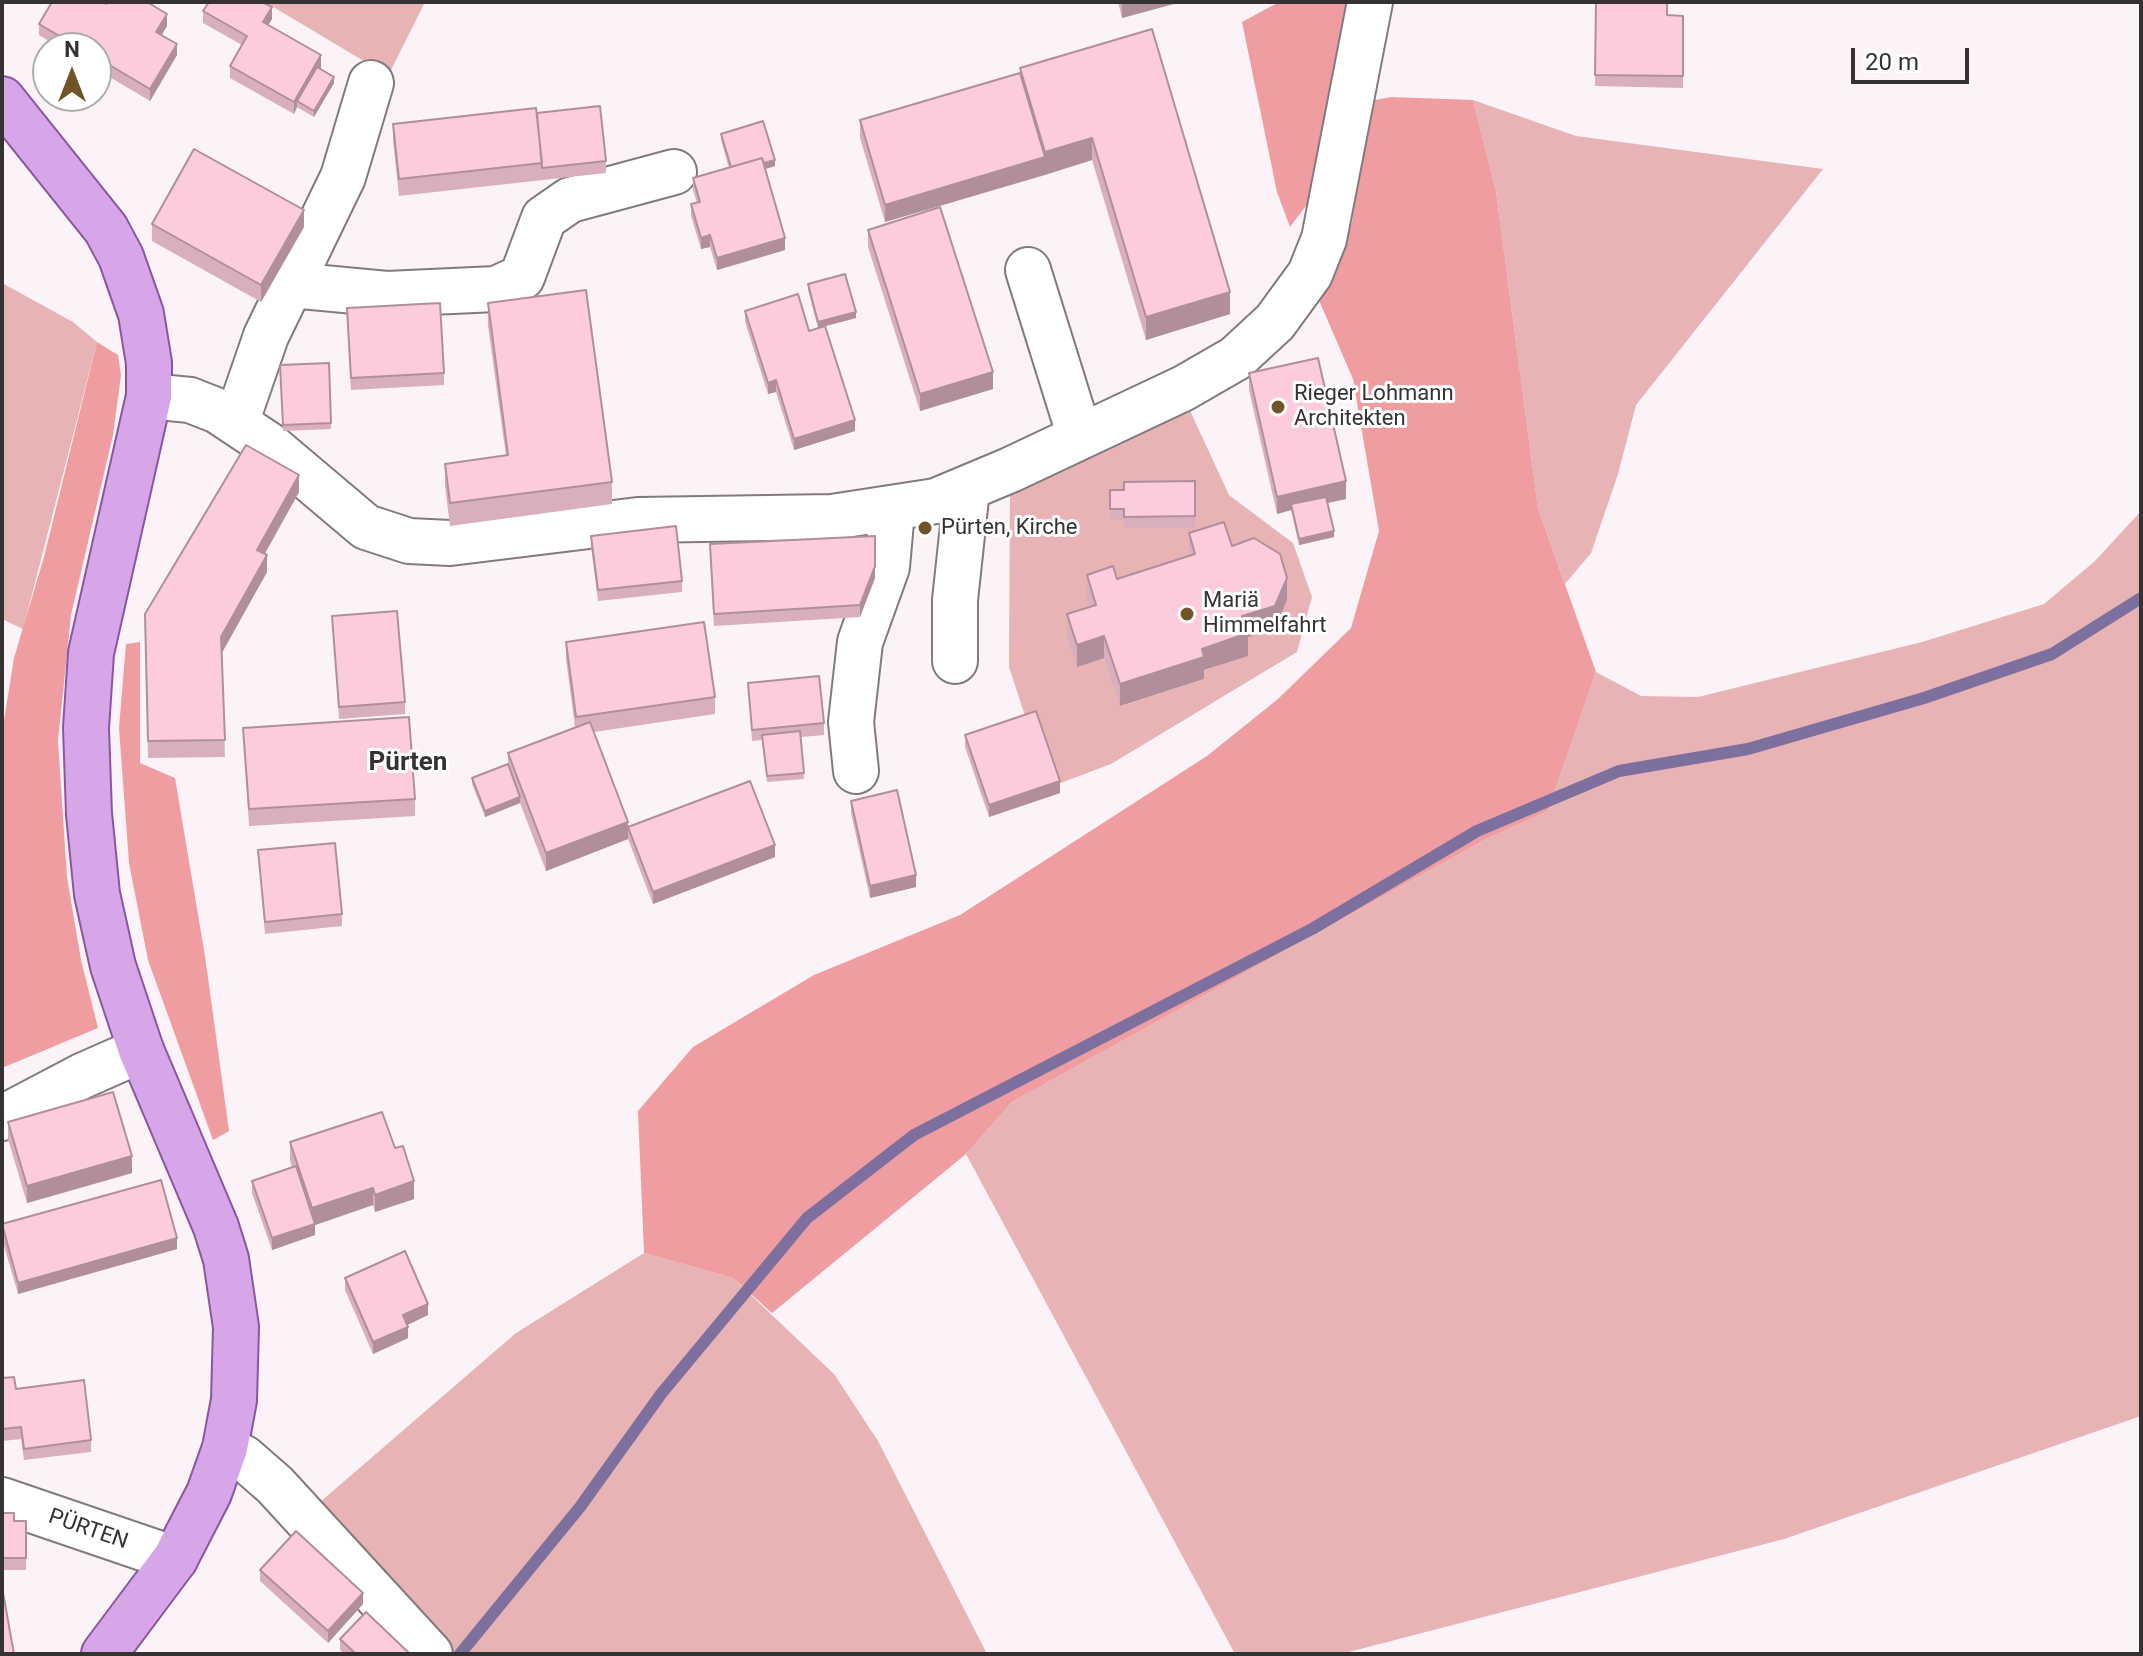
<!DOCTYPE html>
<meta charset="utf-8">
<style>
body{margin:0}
#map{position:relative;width:2143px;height:1656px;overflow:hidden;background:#fbf3f8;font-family:Roboto,sans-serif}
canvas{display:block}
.frame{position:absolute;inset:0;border:4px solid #353234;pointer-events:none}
.north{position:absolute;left:32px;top:32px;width:80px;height:80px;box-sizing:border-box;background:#fff;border:2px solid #aeadae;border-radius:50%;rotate:0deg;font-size:22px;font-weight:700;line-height:32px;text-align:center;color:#353234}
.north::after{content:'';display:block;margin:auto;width:28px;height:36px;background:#715428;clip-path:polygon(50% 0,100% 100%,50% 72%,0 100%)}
.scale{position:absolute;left:1851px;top:48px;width:118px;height:36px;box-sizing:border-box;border:4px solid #353234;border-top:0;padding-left:10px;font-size:24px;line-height:28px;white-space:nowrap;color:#353234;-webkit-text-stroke:6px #fff;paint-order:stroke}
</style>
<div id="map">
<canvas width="2143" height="1656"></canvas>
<div class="frame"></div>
<div class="north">N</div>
<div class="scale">20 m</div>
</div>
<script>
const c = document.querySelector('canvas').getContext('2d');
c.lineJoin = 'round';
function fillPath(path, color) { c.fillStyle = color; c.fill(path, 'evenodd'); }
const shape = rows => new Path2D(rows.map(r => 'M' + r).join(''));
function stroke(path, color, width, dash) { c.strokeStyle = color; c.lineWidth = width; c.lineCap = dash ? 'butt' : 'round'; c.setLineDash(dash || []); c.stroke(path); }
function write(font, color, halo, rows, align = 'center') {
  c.font = font + ' Roboto,sans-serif'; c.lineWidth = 6; c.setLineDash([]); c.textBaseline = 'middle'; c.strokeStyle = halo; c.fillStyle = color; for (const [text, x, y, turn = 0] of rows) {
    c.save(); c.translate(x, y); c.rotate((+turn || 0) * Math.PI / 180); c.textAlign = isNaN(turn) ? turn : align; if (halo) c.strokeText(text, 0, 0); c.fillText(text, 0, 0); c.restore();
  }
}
fillPath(shape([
 [265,2,425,2,391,70,362,60],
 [1473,100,1576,136,1823,169,1636,405,1618,474,1591,553,1565,584,1538,508,1496,191],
 [2,283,73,322,97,342,23,629,2,619],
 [1186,402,1229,495,1293,543,1312,597,1297,652,1111,764,1058,784,1037,723,1028,725,1009,667,1010,481],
 [1110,501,1195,527,1125,528,1124,520,1110,520],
 [1195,576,1247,656,1202,671,1204,679,1121,706,1096,627],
 [2141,511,2141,1416,1784,1539,1341,1654,1235,1654,966,1154,1012,1102,1488,838,1548,811,1596,672,1641,696,1698,697,1922,642,2044,604,2095,561],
 [644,1253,733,1278,834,1374,878,1441,987,1654,446,1654,312,1509,516,1333]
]), '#e8b3b4');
fillPath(shape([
 [1279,2,1353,2,1311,199,1290,227,1277,192,1242,22],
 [1391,97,1473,100,1496,191,1538,508,1596,672,1548,811,1488,838,1012,1102,966,1154,772,1313,733,1278,644,1253,638,1111,693,1047,814,975,960,915,1207,756,1278,699,1351,628,1379,531,1353,379,1318,298,1337,271,1352,222,1370,101],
 [97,342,118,355,121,375,113,435,71,615,58,741,67,877,81,960,98,1028,2,1068,2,733,14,658,44,557],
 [140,642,140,763,175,778,205,956,229,1131,213,1140,148,960,129,863,119,728,126,644]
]), '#ef9da1');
stroke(shape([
 [460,1654,580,1507,661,1394,807,1218,914,1135,1312,929,1477,831,1619,771,1748,749,1924,698,2052,654,2141,598]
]), '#7e709e', 12);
const minor = shape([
 [1028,270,1080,437],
 [291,285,387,294,496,289,522,277,544,218,570,200,674,172],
 [149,396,190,400,218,411,269,445,366,527,409,541,450,543,638,520,832,517,936,501,1010,470,1184,388,1236,358,1275,322,1310,274,1324,239,1370,2],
 [236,423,266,336,343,177,371,83],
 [955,661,955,600,967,489],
 [856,771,851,722,860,642,887,567,892,510],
 [2,1118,82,1076,141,1050],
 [225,1448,244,1458,275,1485,430,1654],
 [2,1500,175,1559]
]);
const major = shape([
 [2,99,106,229,121,257,141,314,149,363,149,396,91,653,86,728,89,814,97,894,113,966,141,1050,216,1227,226,1259,236,1327,234,1400,225,1448,209,1493,175,1559,104,1654]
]);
stroke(minor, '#817b7f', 48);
stroke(major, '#8c569f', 48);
stroke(minor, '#fff', 44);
stroke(major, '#d6a6e8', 44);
fillPath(shape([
 [1118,2,1181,2,1122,18],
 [1596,2,1667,15,1683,16,1683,88,1595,86],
 [203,11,272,19,268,25,321,67,320,69,334,83,314,117,297,107,294,114,230,78,230,66,242,45,203,23],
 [39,24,167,26,162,35,177,55,150,101,96,69,96,48,60,48,39,35],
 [1152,29,1230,314,1146,340,1092,160,885,222,860,138,860,120,1020,73,1020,68],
 [537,113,606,161,606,173,399,196,393,141,393,124],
 [721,134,775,166,765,169,785,250,717,270,710,247,701,249,691,216,691,204,697,203,693,190,693,178,729,168,721,140],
 [152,224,304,227,261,302,152,241],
 [868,230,993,389,920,411,868,247],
 [808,284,856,318,825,326,855,431,794,450,776,392,768,394,745,322,745,311,809,331,818,328,808,290],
 [488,303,612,482,612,504,450,526,445,486,445,464,506,456,488,326],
 [347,320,444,373,444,385,351,390],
 [280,365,331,423,331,429,283,431],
 [1249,373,1346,499,1328,503,1334,537,1299,545,1291,510,1277,514,1249,390],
 [1195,481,1195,528,1124,528,1124,520,1110,520,1110,490,1124,490],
 [299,492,265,554,267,572,222,653,225,757,148,758,145,614],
 [1189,533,1232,546,1287,600,1275,628,1248,637,1248,656,1204,670,1204,679,1120,706,1104,658,1077,667,1067,636,1067,614,1090,607,1087,597,1087,575,1117,579,1189,556],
 [591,536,682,581,682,592,598,601,591,547],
 [710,556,875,578,860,617,714,626],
 [332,616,405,702,405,714,339,719],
 [566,642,715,697,715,714,594,732,628,839,546,871,520,803,485,817,472,784,472,778,508,764,508,753,575,727,566,659],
 [748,683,824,723,824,735,801,737,804,779,767,782,762,740,752,741],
 [243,728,415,799,415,816,249,826],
 [965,735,1060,793,989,817,965,747],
 [851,801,916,887,870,898,851,813],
 [628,827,775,857,653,904,628,839],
 [258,850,342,914,342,926,265,934],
 [8,1122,132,1173,27,1203,8,1139],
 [290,1142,395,1148,414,1199,375,1212,373,1205,315,1225,315,1235,272,1250,252,1193,252,1181,292,1168,290,1160],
 [2,1224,177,1249,18,1294,2,1239],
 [345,1278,428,1315,407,1325,408,1338,373,1354,345,1290],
 [2,1378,91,1440,91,1452,24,1460,21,1439,2,1441],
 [2,1513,14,1521,26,1521,26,1570,2,1570],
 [260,1570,363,1604,328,1643,260,1581],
 [340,1639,409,1654,344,1654,340,1650]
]), '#d9afbd');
fillPath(shape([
 [1122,2,1181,2,1122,18],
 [272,7,272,19,263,34,263,22],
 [167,14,167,26,156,43,156,32],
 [177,44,177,55,150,101,150,89],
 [321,55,321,67,300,103,297,101,297,107,294,114,294,102],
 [334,77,334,83,314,117,314,111],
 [1092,138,1092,160,1045,175,1045,152],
 [1045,157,1045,175,885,222,885,205],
 [775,160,775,166,732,179,732,173],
 [304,210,304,227,261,302,261,285],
 [710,235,710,247,701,249,701,238],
 [785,238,785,250,717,270,717,258],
 [1230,292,1230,314,1146,340,1146,317],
 [856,312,856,318,818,328,818,322],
 [993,372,993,389,920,411,920,394],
 [776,380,776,392,768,394,768,383],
 [855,420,855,431,794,450,794,439],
 [299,475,299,492,257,567,257,550],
 [1346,481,1346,499,1293,510,1291,504,1291,510,1277,514,1277,497],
 [1334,531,1334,537,1299,545,1299,539],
 [267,555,267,572,221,654,221,637],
 [875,566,875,578,860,617,860,605],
 [1287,578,1287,600,1275,628,1248,637,1248,656,1204,670,1204,679,1120,706,1120,684,1202,649],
 [1104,636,1104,658,1077,667,1077,645],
 [1060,781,1060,793,989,817,989,805],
 [520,797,520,803,485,817,485,811],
 [628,822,628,839,546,871,546,853],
 [775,845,775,857,653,904,653,892],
 [916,875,916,887,870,898,870,886],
 [132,1156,132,1173,27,1203,27,1186],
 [414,1181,414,1199,375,1212,375,1195],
 [373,1188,373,1205,315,1225,315,1235,272,1250,272,1238,312,1225,312,1208],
 [177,1238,177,1249,18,1294,18,1283],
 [428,1304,428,1315,403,1327,403,1315],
 [408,1327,408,1338,373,1354,373,1342],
 [363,1593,363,1604,328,1643,328,1631]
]), '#b08f9a');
const building = shape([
 [52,2,103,2,106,4,107,2,147,2,167,14,156,32,177,44,150,89,96,57,96,48,80,48,39,24,52,2],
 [209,2,262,2,272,7,263,22,321,55,294,102,230,66,247,36,203,11,209,2],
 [1596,2,1667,2,1667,15,1683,16,1683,76,1595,75,1596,2],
 [1152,29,1230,292,1146,317,1092,138,1045,152,1020,68,1152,29],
 [317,67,334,77,314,111,297,101,317,67],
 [1020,73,1045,157,885,205,860,120,1020,73],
 [600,106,606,161,542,168,537,113,600,106],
 [536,108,542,163,399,179,393,124,536,108],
 [763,121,775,160,764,163,762,158,731,167,721,134,763,121],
 [194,149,304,210,261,285,152,224,194,149],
 [762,158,785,238,717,258,710,235,701,238,691,204,700,202,693,178,762,158],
 [940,207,993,372,920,394,868,230,940,207],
 [845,274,856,312,818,322,808,284,845,274],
 [586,290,612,482,450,503,445,464,508,455,488,303,586,290],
 [798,294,809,331,825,326,855,420,794,439,776,380,768,383,745,311,798,294],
 [440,303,444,373,351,378,347,308,440,303],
 [1318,358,1346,481,1277,497,1249,373,1318,358],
 [329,363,331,423,283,425,280,365,329,363],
 [246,445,299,475,257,550,267,555,221,637,225,740,148,741,145,614,246,445],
 [1195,481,1195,516,1124,517,1124,509,1110,509,1110,490,1124,490,1124,482,1195,481],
 [1326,497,1334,531,1299,539,1291,504,1326,497],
 [1224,522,1232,546,1254,538,1280,554,1287,578,1275,606,1242,616,1248,633,1202,649,1204,657,1120,684,1104,636,1077,645,1067,614,1096,605,1087,575,1113,566,1117,579,1195,554,1189,533,1224,522],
 [676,526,682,581,598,590,591,536,676,526],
 [875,536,875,566,860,605,714,614,710,544,875,536],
 [397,611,405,702,339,707,332,616,397,611],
 [704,622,715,697,576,717,566,642,704,622],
 [819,676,824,723,752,730,748,683,819,676],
 [1036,711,1060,781,989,805,965,735,1036,711],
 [409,717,415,799,249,809,243,728,409,717],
 [590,722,628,822,546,853,508,753,590,722],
 [800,731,804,773,767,776,762,735,800,731],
 [508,764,520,797,485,811,472,778,508,764],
 [750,781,775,845,653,892,628,827,750,781],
 [897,790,916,875,870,886,851,801,897,790],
 [335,843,342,914,265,922,258,850,335,843],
 [113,1092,132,1156,27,1186,8,1122,113,1092],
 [382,1112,395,1148,403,1146,414,1181,375,1195,373,1188,312,1208,290,1142,382,1112],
 [296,1166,315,1224,272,1238,252,1181,296,1166],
 [161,1180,177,1238,18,1283,2,1224,161,1180],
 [405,1251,428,1304,403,1315,408,1327,373,1342,345,1278,405,1251],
 [14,1377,16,1389,84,1380,91,1440,24,1449,21,1427,2,1429,2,1378,14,1377],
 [2,1513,14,1513,14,1521,26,1521,26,1558,2,1558,2,1513],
 [296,1531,363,1593,328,1631,260,1570,296,1531],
 [2,1587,14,1654,2,1654,2,1587],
 [366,1612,409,1653,356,1654,340,1639,366,1612]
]);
fillPath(building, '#fcccdc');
stroke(building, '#b08f9a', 2);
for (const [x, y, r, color] of [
 [1278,407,8,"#715428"],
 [925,528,8,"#715428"],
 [1187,614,8,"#715428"]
]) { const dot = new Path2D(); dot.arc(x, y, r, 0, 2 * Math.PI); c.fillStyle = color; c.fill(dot); stroke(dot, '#fff', 3); }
write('22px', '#353234', '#fff', [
 ["Rieger Lohmann",1294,394],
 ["Architekten",1294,419],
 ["Pürten, Kirche",941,528],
 ["Mariä",1203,601],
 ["Himmelfahrt",1203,626]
], 'left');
write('22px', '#353234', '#fff', [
 ["PÜRTEN",88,1530,19]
]);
write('bold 26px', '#353234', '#fff', [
 ["Pürten",408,763]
]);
</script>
